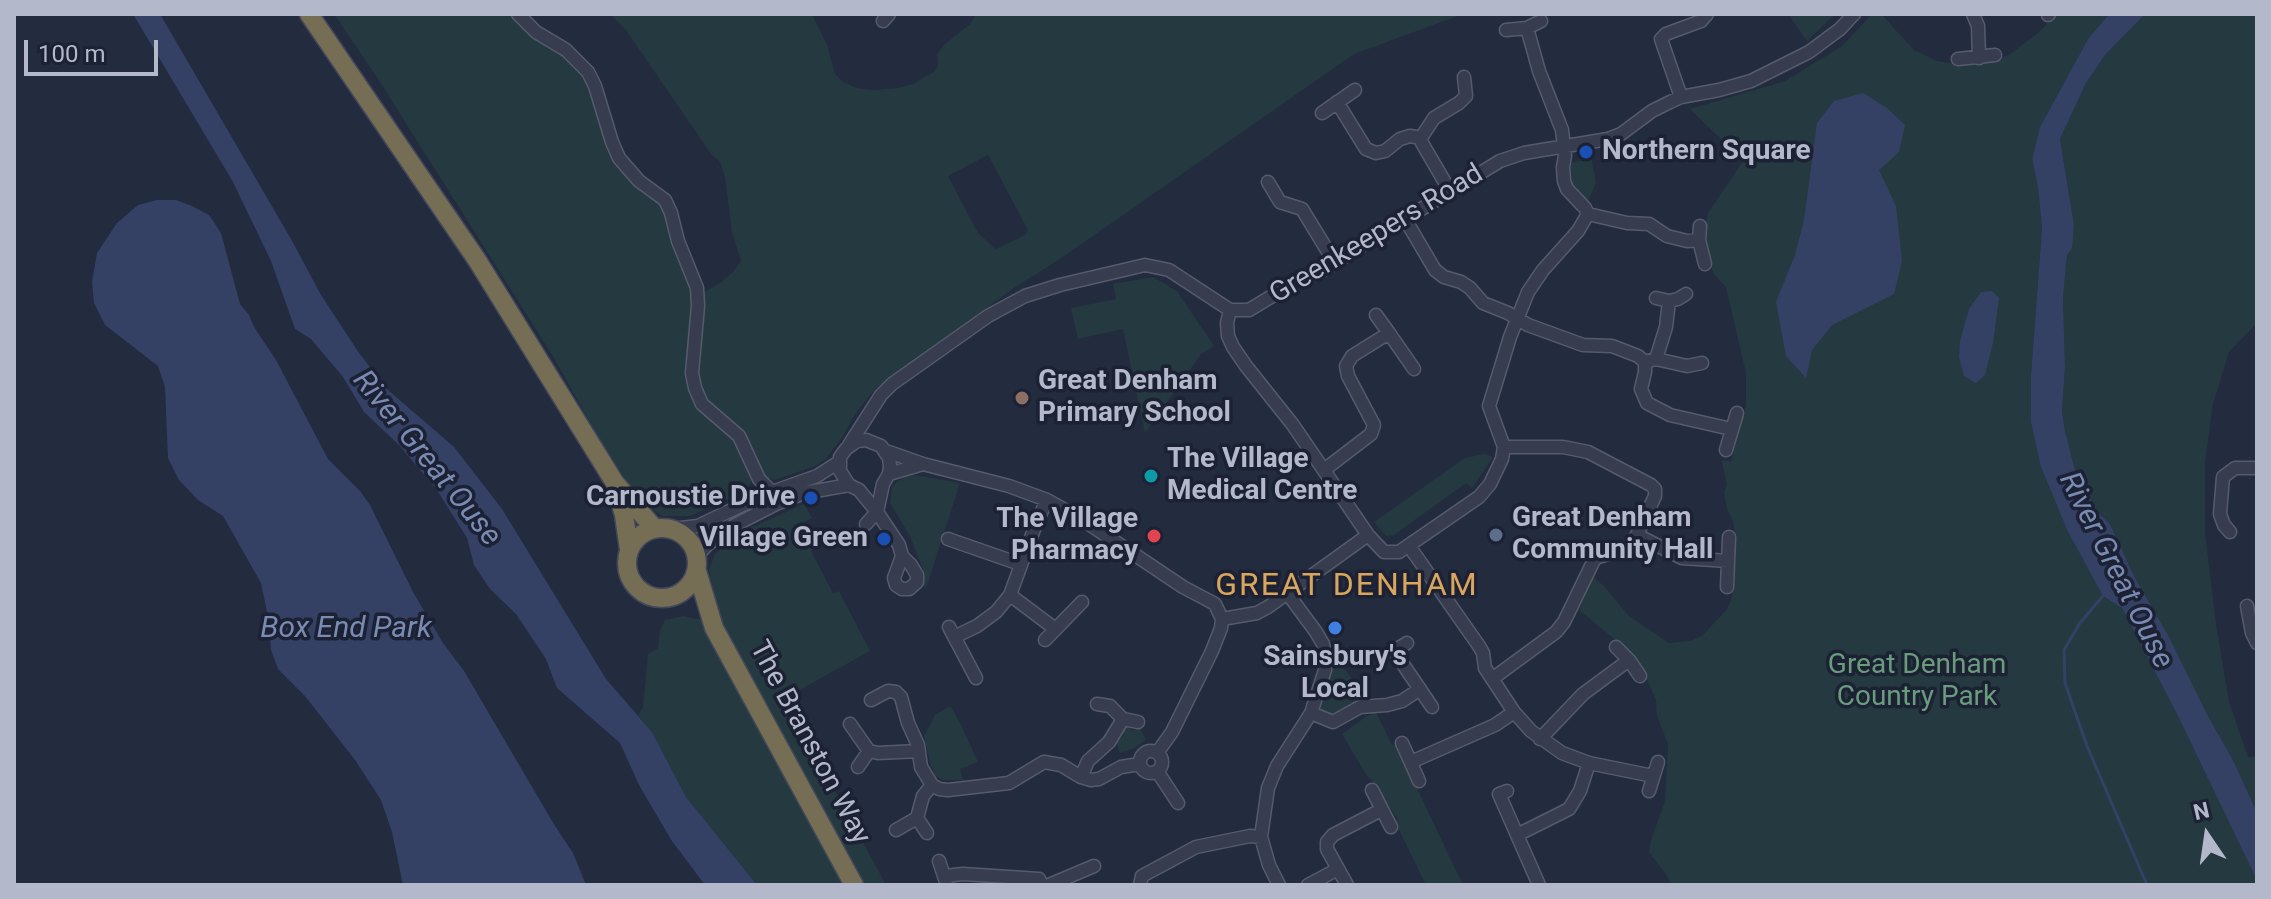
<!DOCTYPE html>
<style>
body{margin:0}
#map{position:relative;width:2271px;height:899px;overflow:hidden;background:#232b3f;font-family:Roboto,sans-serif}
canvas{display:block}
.frame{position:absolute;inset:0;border:16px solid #b3b9ca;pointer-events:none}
.north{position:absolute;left:2167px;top:795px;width:80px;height:80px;-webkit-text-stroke:6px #1c2234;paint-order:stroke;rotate:347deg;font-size:22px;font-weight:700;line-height:32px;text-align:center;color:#b3b9ca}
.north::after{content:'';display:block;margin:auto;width:28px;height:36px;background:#b3b9ca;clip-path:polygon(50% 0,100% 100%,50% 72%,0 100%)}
.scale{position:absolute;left:24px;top:40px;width:134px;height:36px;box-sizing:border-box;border:4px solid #b3b9ca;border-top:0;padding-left:10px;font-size:24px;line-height:28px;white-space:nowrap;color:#b3b9ca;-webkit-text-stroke:6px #1c2234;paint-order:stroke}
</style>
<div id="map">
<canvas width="2271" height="899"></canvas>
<div class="frame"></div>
<div class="north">N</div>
<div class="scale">100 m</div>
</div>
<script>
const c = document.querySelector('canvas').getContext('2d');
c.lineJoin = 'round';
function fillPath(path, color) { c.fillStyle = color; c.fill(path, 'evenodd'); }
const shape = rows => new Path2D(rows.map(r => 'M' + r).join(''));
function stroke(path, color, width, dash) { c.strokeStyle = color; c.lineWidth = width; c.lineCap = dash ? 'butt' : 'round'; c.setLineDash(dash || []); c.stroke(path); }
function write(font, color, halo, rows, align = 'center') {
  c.font = font + ' Roboto,sans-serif'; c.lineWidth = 7; c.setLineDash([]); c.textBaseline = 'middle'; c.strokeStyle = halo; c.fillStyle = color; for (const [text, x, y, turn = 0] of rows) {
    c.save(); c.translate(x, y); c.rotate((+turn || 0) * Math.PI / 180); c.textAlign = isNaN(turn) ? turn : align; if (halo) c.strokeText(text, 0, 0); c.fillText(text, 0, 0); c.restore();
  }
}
fillPath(shape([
 [334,14,524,14,539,28,578,55,619,150,640,177,664,194,701,294,720,283,733,272,741,261,732,232,725,177,720,162,711,154,626,30,610,14,812,14,827,45,835,74,843,82,857,88,874,90,898,88,913,84,935,71,938,65,937,54,945,44,970,24,976,14,1463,14,1354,54,1060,259,1014,288,876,388,855,414,843,436,826,459,815,466,775,480,763,477,752,480,746,491,690,516,662,516,640,500,602,444,554,358,378,79],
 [988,155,1028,230,1025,235,996,249,978,233,948,176],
 [1788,14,1835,14,1807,41],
 [1872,14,1881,14,1914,50,1937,61,1962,65,1988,62,2009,55,2039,32,2057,14,2109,14,2088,39,2040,127,2032,159,2038,187,2042,228,2031,375,2041,467,2067,530,2103,596,2122,608,2178,716,2253,869,2257,885,1671,885,1668,877,1649,852,1651,840,1665,801,1668,744,1657,716,1656,700,1644,673,1630,652,1579,610,1593,577,1604,586,1629,616,1669,643,1690,641,1702,636,1727,609,1732,597,1735,535,1733,521,1727,509,1724,493,1727,485,1722,461,1731,461,1746,406,1746,373,1726,287,1714,274,1707,256,1704,235,1708,213,1743,161,1690,109,1785,81,1842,46],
 [2145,14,2257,14,2257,323,2229,352,2213,404,2205,462,2205,533,2216,624,2229,702,2248,757,2257,757,2257,815,2233,760,2209,718,2168,635,2134,576,2110,524,2099,513,2076,474,2065,431,2062,411,2065,367,2063,298,2067,255,2074,225,2060,139,2086,83,2105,55],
 [1591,158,1596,182,1588,202,1575,192,1568,180,1567,164],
 [1153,277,1177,291,1214,346,1201,354,1145,433,1123,329,1078,339,1071,308,1116,299,1113,284],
 [1484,454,1493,457,1472,488,1466,483,1394,535,1386,536,1374,522,1465,458],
 [915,475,960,483,926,589,923,584,924,572,910,536,890,503,892,487,898,481,905,477],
 [804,504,812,518,803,523,816,548,811,551,833,593,839,591,870,651,785,698,886,885,864,885,768,705,730,642,710,596,714,594,709,570,715,554,729,541,748,529],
 [683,616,701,620,718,644,848,885,757,885,686,797,652,732,638,715,643,707,648,654,658,648,660,630,665,620],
 [1333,651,1357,687,1357,701,1352,704,1353,707,1336,717,1320,710,1331,675],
 [948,707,952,708,961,725,978,762,960,769,963,780,942,780,935,775,931,766,924,736,935,715],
 [1376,712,1392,745,1398,743,1397,750,1411,781,1415,784,1463,885,1426,885,1398,828,1397,818,1388,804,1384,802,1378,786,1367,776,1342,734,1367,716],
 [1128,726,1132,731,1139,727,1146,740,1134,748,1120,753,1115,741,1123,736,1121,731]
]), '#253940');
fillPath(shape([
 [133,14,160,14,291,239,321,295,359,353,388,390,454,447,502,509,606,679,652,732,686,797,757,885,705,885,672,841,639,785,620,743,557,688,546,659,516,614,490,589,474,565,467,538,437,490,399,445,364,412,343,377,311,339,295,329,271,261,233,182],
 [2109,14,2145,14,2105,55,2086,83,2060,139,2074,225,2072,248,2067,255,2063,298,2065,367,2062,411,2065,431,2076,474,2099,513,2110,524,2134,576,2168,635,2209,718,2233,760,2257,813,2257,880,2178,716,2122,608,2103,596,2067,530,2041,467,2031,422,2031,375,2042,228,2038,187,2032,159,2040,127,2088,39],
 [1863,93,1887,108,1905,125,1899,152,1879,170,1896,206,1902,261,1894,294,1832,325,1812,350,1806,378,1786,356,1776,302,1795,255,1804,220,1817,123,1834,101],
 [157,200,176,200,192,206,209,215,221,233,240,304,249,315,254,327,276,360,328,459,360,491,370,505,413,592,443,643,464,671,555,826,573,853,586,885,403,885,392,832,381,800,355,760,305,696,278,669,271,650,269,622,261,583,223,516,198,500,179,480,168,458,165,387,158,366,105,325,94,303,92,282,97,253,117,223,138,205],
 [1992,291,1999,298,1993,343,1985,375,1976,383,1964,376,1959,357,1960,341,1969,309,1981,292]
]), '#344165');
stroke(shape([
 [2103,596,2080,623,2064,650,2065,683,2087,746,2147,885]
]), '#344165', 3);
const minor = shape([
 [518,14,536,32,566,50,588,72,595,86,612,142,619,158,639,181,665,200,671,213,678,241,697,288,698,306,692,373,695,388,702,404,739,436,759,479,772,492],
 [1973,14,1978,26,1979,58],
 [2048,15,2049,14],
 [883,21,889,14],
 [1506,30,1527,28,1541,21],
 [1958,59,1995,55],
 [1681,97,1661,39,1666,34,1701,21,1707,14],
 [1337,102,1366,149,1376,153,1385,151,1400,139,1410,136,1421,138],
 [1322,113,1355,90],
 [1268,182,1280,202,1302,209,1335,263],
 [1450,191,1422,143,1421,138,1434,118,1459,103,1466,96,1464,77],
 [1588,214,1627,223,1649,224,1667,236,1687,241,1699,240],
 [1405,219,1435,270,1444,277,1461,282,1470,288,1483,303,1508,313,1528,325,1583,345,1612,346,1638,356,1645,362,1645,372,1641,389,1647,403,1670,415,1731,429],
 [1700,226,1699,240,1705,264],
 [1656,298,1669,301,1678,299,1686,294],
 [1230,310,1227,323,1228,336,1233,347,1246,366,1293,425,1368,535,1384,552,1399,552,1479,497,1490,484,1502,459,1504,447,1489,406,1510,337,1528,292,1543,270,1578,231,1588,214,1585,208,1567,189,1564,181,1563,167,1565,156,1562,130,1539,71,1527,28],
 [1376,315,1389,333],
 [1656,359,1666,327,1669,301],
 [1648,361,1656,359,1687,366,1702,363],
 [849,445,881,395,892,384,988,316,1025,296,1060,285,1145,265,1169,270,1230,310,1249,310,1292,284,1324,270,1357,249,1380,231,1405,219,1500,161,1524,153,1608,139,1621,134,1652,111,1670,102,1681,97,1719,90,1751,81,1809,52,1840,29,1854,14],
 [1726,450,1737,413],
 [886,451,923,464,1009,486,1047,500,1083,520,1183,587,1215,604,1222,619],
 [1324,470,1371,434,1374,425,1348,376,1346,366,1352,356,1389,333,1414,369],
 [889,474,923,464],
 [866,524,877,512,883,484,889,474,890,466,889,458,881,446,866,440,857,441,846,449,840,457,840,471,849,485,859,490,877,512,899,545,902,556,911,565,917,575,917,582,909,589,902,589,896,585,894,578,902,556],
 [672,529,698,526,761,496,817,476,839,462],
 [2230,532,2224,525,2220,514,2223,477,2235,468,2257,468],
 [1637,535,1682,558,1728,561],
 [948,539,1020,564],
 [1409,546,1479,646,1483,653,1485,668,1514,712,1531,731,1562,753,1589,763,1653,776],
 [697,556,708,544,735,525,776,504,804,493,849,485],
 [1727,587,1729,537],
 [1010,595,1054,628],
 [2247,606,2252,633,2257,643],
 [1222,619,1257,613,1268,607,1368,535],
 [949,627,976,678],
 [954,637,977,626,996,612,1010,595,1036,524,1047,500],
 [1045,640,1082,602],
 [1407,643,1394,651,1432,707],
 [1616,647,1629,660,1640,676],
 [1492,679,1556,632,1564,622,1594,560,1598,557,1619,551,1629,546,1637,535,1655,496,1655,489,1651,485,1588,452,1563,447,1504,447],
 [871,700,888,691,896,692,901,697,908,723,918,745,921,767,932,785,939,789,948,790,1009,783,1044,762,1061,765,1081,777,1091,780,1099,779,1121,767,1140,764],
 [1097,704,1110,706,1123,719,1138,722],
 [1311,713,1333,722,1360,707,1387,705,1402,701,1420,689],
 [850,724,869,751,878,753,919,751],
 [1540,739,1583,694,1629,660],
 [1402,743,1419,781],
 '1140 762a11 11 0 1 1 22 0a11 11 0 1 1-22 0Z',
 [1157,753,1172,732,1212,651,1221,628,1222,619],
 [1411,762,1495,725,1514,712],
 [858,767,869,751],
 [1157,771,1178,803],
 [1081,777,1088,761,1109,742,1123,719],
 [1372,790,1391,827],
 [1507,791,1499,794,1539,885],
 [1649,791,1658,762],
 [917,818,927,833],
 [896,830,917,818,923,796,932,785],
 [1517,835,1569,809,1580,791,1589,763],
 [939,861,947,885],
 [945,876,963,874,1039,879,1042,885],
 [1049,885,1094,866],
 [1140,885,1142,876,1196,847,1250,836,1261,837],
 [1279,885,1269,865,1261,837,1268,788,1277,766,1311,713,1325,670,1326,658,1323,644,1316,632,1288,594],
 [1308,885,1338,869],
 [1347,885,1327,849,1327,842,1333,835,1381,810]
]);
const highway = shape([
 [309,14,477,260,615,483,655,529],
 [617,490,624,515,629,550],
 '627 563a35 35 0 1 1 70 0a35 35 0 1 1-70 0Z',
 [697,571,714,628,854,885]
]);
stroke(minor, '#555b6d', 15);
stroke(highway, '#42485a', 21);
stroke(minor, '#373d4f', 12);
stroke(highway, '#756d54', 18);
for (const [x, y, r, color] of [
 [1586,152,8,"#1a4fb4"],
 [1022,398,8,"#8d6e63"],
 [1151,476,8,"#0f9aa8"],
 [811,498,8,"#1a4fb4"],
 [1496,535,8,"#5c6f8a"],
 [1154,536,8,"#e0444e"],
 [884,539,8,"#1a4fb4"],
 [1335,628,8,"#3f7fe0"]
]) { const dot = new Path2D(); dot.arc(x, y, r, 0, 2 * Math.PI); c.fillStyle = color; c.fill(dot); stroke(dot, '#1c2234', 3); }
write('bold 28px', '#b3b9ca', '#1c2234', [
 ["Northern Square",1602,152],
 ["Great Denham",1038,382],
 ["Primary School",1038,414],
 ["The Village",1167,460],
 ["Medical Centre",1167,492],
 ["Carnoustie Drive",795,498,"right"],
 ["Great Denham",1512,519],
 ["Community Hall",1512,551],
 ["The Village",1138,520,"right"],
 ["Pharmacy",1138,552,"right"],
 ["Village Green",868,539,"right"],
 ["Sainsbury's",1335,658,"center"],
 ["Local",1335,690,"center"]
], 'left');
write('28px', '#b3b9ca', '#1c2234', [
 ["Greenkeepers Road",1377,235,-31],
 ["The Branston Way",809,743,62]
]);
write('28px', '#699c7c', '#1c2234', [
 ["Great Denham",1917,666],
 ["Country Park",1917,698]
]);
write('italic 30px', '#798ab3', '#1c2234', [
 ["River Great Ouse",426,459,51],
 ["River Great Ouse",2115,571,63],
 ["Box End Park",346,629]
]);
c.letterSpacing = '2px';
write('32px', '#daa65e', '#1c2234', [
 ["GREAT DENHAM",1347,587]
]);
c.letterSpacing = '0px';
</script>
